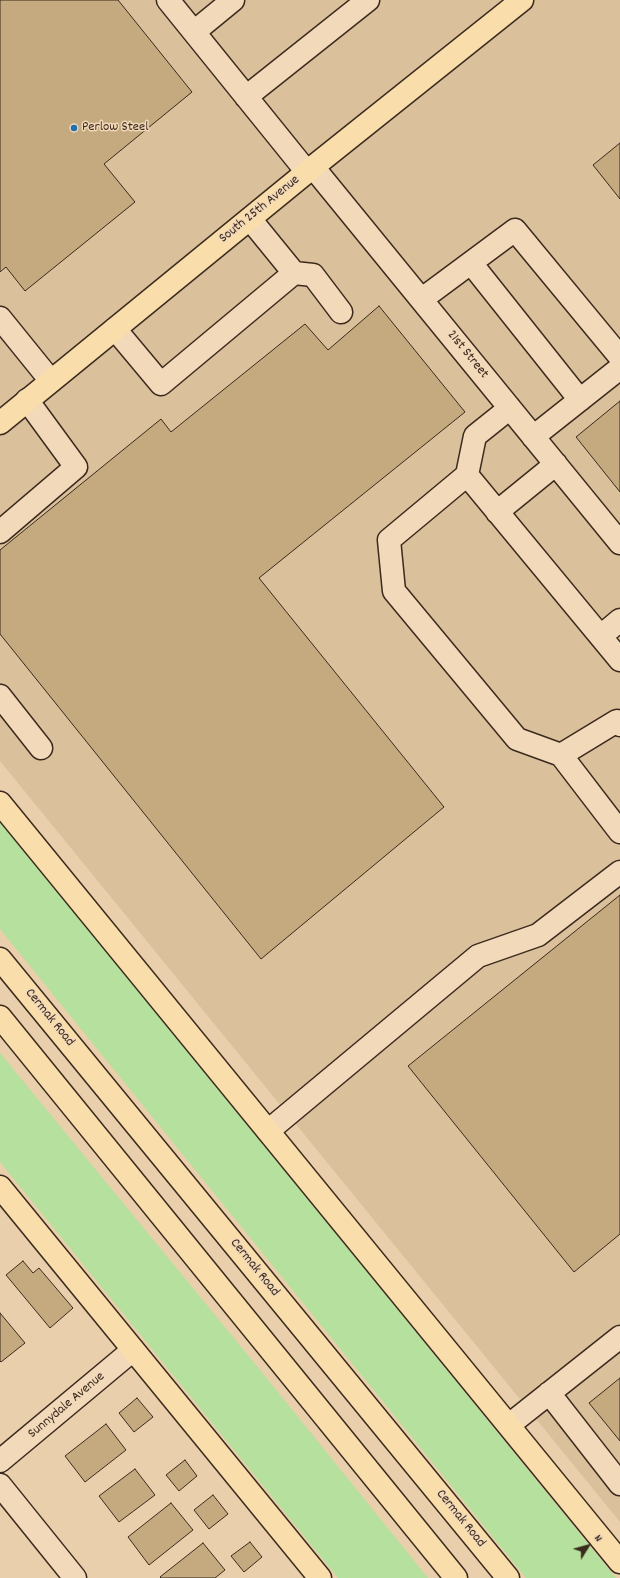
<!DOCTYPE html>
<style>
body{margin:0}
#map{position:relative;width:620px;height:1578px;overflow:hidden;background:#e9cfab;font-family:Dekko,sans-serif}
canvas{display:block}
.north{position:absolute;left:568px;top:1526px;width:40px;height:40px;-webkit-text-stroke:3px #f2d9b9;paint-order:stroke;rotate:53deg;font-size:11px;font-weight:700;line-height:16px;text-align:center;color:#3b2a1e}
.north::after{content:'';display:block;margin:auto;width:14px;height:18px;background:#3b2a1e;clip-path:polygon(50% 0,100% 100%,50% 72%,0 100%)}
</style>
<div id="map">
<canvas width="620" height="1578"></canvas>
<div class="north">N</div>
</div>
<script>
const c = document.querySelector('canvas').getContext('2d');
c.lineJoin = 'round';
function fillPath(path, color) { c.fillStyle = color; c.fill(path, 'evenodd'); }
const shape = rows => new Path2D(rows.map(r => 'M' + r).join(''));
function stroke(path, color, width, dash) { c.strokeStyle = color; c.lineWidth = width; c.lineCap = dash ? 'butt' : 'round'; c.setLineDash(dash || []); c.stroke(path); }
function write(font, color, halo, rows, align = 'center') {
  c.font = font + ' Dekko,sans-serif'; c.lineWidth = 3; c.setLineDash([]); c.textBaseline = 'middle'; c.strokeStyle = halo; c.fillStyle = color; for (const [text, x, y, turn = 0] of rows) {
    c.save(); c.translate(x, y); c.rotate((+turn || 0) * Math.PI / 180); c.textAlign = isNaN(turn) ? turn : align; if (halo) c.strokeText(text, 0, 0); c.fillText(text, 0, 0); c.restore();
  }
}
fillPath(shape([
 [0,0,620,0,620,1522,0,761]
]), '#dbc19b');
fillPath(shape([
 [0,821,616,1578,526,1578,0,929],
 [0,1053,256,1365,428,1578,338,1578,0,1162]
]), '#b5e09d');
const building = shape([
 [0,0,118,0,192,92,104,164,135,202,25,291,6,267,0,272,0,0],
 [620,143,620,199,593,165,620,143],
 [379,306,465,412,259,578,444,807,261,959,0,634,0,550,161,419,171,432,305,324,328,350,379,306],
 [620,401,620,492,576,437,620,401],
 [620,895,620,1234,574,1272,408,1066,620,895],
 [23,1261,33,1273,39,1268,73,1308,50,1328,6,1275,23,1261],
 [0,1313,25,1343,1,1362,0,1361,0,1313],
 [620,1378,620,1441,589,1403,620,1378],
 [137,1398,153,1417,134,1432,119,1413,137,1398],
 [106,1424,126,1450,85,1482,65,1456,106,1424],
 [185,1460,197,1476,179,1491,166,1475,185,1460],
 [135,1469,155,1495,119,1522,99,1496,135,1469],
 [213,1495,228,1514,209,1529,194,1510,213,1495],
 [171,1503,193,1530,149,1565,128,1537,171,1503],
 [250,1542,262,1557,244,1572,231,1556,250,1542],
 [203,1543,225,1570,215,1578,161,1578,160,1577,203,1543]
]);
fillPath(building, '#c4aa7e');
stroke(building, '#3b2a1e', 1);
const minor = shape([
 [168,0,307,172],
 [194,32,233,0],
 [246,97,368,0],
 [313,167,620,543],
 [471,263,580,400],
 [294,273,313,275,341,312],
 [422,299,515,230,620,357],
 [0,318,51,381],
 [115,329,161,384,294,273,250,219],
 [510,408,475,436,467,475,389,540,394,591,517,739,561,755,620,832],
 [533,437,620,368],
 [467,475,620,660],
 [497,512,556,464],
 [0,532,76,467,27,400],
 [601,636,620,620],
 [0,696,41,748],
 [561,755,617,721,620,725],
 [268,1131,478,956,538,935,620,872],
 [549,1393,620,1484],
 [509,1425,620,1337],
 [0,1461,133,1350],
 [0,1485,75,1578]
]);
const major = shape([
 [0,423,313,167,522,0],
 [0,803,620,1562],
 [0,959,508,1578],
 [0,1017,456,1578],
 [0,1187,320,1578]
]);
stroke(minor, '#3b2a1e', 25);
stroke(major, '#3b2a1e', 25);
stroke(minor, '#f2d9b9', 22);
stroke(major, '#f9deab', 22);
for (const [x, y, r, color] of [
 [74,128,4,"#1f6fb2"]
]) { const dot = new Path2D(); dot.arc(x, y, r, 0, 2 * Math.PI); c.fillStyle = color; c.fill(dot); stroke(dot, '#f2d9b9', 1.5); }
write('14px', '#3b2a1e', '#f2d9b9', [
 ["Perlow Steel",82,128]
], 'left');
write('14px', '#3b2a1e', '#f2d9b9', [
 ["South 25th Avenue",260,210,-39],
 ["21st Street",467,355,51],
 ["Cermak Road",49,1018,51],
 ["Cermak Road",254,1268,51],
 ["Sunnydale Avenue",67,1406,-40],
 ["Cermak Road",460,1519,51]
]);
</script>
